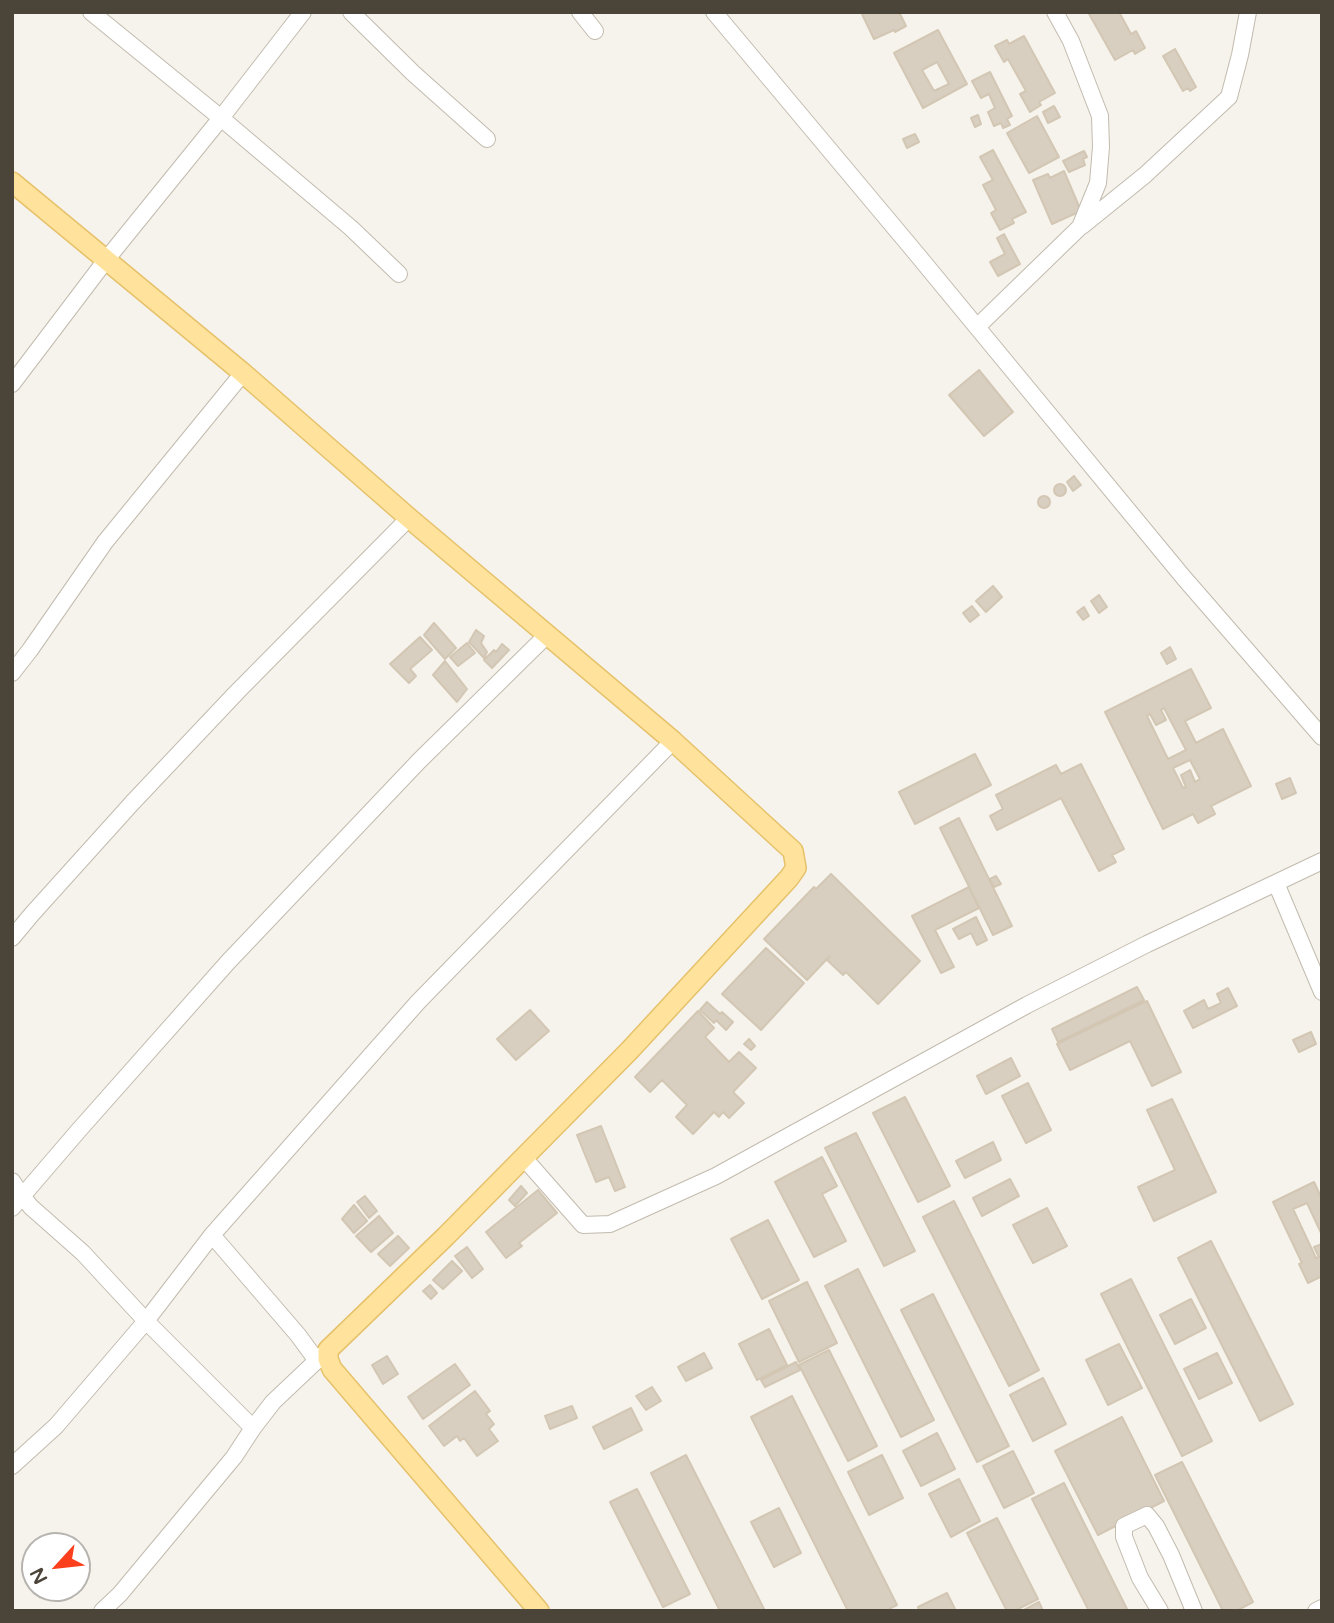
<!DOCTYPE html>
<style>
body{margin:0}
#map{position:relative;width:1334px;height:1623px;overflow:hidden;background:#f6f3ec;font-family:"Varela Round",sans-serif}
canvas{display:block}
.frame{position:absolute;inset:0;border:14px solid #4b4439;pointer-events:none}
.north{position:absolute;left:21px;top:1532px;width:70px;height:70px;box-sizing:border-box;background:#fff;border:2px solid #b7b4b0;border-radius:50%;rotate:243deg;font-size:19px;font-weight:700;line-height:28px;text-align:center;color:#4b4439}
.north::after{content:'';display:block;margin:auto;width:24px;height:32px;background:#fc3f1d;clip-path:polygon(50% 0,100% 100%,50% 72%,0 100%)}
</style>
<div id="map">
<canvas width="1334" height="1623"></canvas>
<div class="frame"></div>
<div class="north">N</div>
</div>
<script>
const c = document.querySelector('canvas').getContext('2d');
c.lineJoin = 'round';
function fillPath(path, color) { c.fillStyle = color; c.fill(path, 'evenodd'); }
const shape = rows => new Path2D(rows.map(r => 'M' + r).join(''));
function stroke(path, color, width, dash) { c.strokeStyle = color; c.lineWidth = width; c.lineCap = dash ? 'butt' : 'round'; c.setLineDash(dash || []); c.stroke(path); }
const building = shape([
 [861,12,899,12,906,26,895,32,894,30,874,39,861,12],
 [1088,12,1119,12,1131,34,1136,31,1145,48,1135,54,1133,50,1115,60,1088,12],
 [938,30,967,84,923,108,894,53,938,30],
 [937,62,949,84,934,91,922,70,937,62],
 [1024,36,1055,93,1039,102,1041,105,1030,112,1020,94,1026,91,1008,59,1004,62,995,46,1007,40,1009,44,1024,36],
 [1175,49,1196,87,1190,91,1188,88,1183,91,1163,56,1175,49],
 [990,72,1012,116,1007,119,1010,125,1003,128,1001,123,994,126,988,112,995,108,989,94,981,98,972,81,990,72],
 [1054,106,1060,117,1048,123,1043,112,1054,106],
 [978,115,981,124,975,127,971,118,978,115],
 [1037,116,1059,157,1029,173,1007,133,1037,116],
 [915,134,919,142,907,148,903,139,915,134],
 [993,150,1026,212,1012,219,1014,223,1000,230,991,213,996,210,983,185,993,180,980,157,993,150],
 [1084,151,1087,157,1083,159,1085,165,1069,172,1063,161,1084,151],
 [1064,171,1081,211,1052,224,1033,180,1048,174,1050,178,1064,171],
 [1004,234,1020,264,998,276,990,262,1005,254,997,238,1004,234],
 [979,370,1013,412,984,436,949,395,979,370],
 [1074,476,1081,485,1073,491,1067,482,1074,476],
 '1054 490a6 6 0 1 1 12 0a6 6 0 1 1-12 0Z',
 '1038 502a6 6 0 1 1 12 0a6 6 0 1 1-12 0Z',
 [993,586,1002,597,986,612,976,601,993,586],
 [1099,595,1107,607,1099,613,1091,601,1099,595],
 [972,606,979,615,970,622,963,613,972,606],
 [1084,607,1089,616,1083,620,1077,612,1084,607],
 [434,623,456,648,445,659,424,635,434,623],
 [476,630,484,636,481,643,487,652,484,658,469,642,476,630],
 [420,637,432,650,410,669,416,676,409,683,390,664,420,637],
 [467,643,475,653,458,666,450,657,467,643],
 [502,644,509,650,492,668,484,660,494,650,496,652,502,644],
 [1170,647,1176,659,1167,664,1161,653,1170,647],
 [445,661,467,689,457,702,433,675,445,661],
 [1191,669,1211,708,1185,721,1196,743,1223,729,1251,786,1211,806,1215,814,1198,823,1193,814,1163,829,1105,712,1191,669],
 [1164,708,1186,750,1168,759,1147,716,1150,714,1156,725,1166,720,1161,710,1164,708],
 [1190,760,1200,779,1195,782,1190,770,1181,775,1186,787,1183,788,1173,768,1190,760],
 [975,754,991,785,915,824,899,792,975,754],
 [1081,764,1124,849,1112,855,1116,862,1099,871,1061,798,997,830,990,816,1003,809,996,795,1056,765,1061,774,1081,764],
 [1290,778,1296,793,1282,799,1276,784,1290,778],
 [959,818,1012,926,993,935,940,828,959,818],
 [831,874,920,961,878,1004,846,972,843,975,827,960,830,956,807,980,764,939,814,887,816,889,831,874],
 [996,876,1001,884,994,887,990,879,996,876],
 [969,887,979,908,935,930,954,967,941,973,912,916,969,887],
 [976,917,987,940,977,945,971,933,959,939,953,929,976,917],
 [766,948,804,983,761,1030,722,994,766,948],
 [1137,987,1144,1000,1058,1042,1052,1029,1137,987],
 [1228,988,1237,1006,1193,1028,1184,1011,1204,1000,1208,1009,1221,1003,1217,994,1228,988],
 [1147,1001,1181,1072,1152,1086,1130,1041,1070,1070,1057,1044,1147,1001],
 [707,1002,720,1014,722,1012,733,1022,726,1030,716,1020,714,1023,700,1010,707,1002],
 [530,1010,549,1031,516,1060,497,1039,530,1010],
 [698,1011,714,1028,705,1037,729,1062,739,1052,756,1068,733,1092,744,1103,729,1118,723,1112,719,1117,714,1112,693,1134,676,1117,687,1105,662,1080,650,1092,635,1077,698,1011],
 [1311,1032,1316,1044,1299,1052,1293,1040,1311,1032],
 [749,1039,755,1046,751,1050,744,1044,749,1039],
 [1011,1058,1020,1076,986,1094,977,1076,1011,1058],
 [1028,1083,1051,1130,1026,1143,1002,1096,1028,1083],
 [905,1097,950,1186,918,1202,873,1113,905,1097],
 [1172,1099,1216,1192,1154,1221,1138,1187,1175,1170,1147,1110,1172,1099],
 [601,1126,625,1187,615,1191,609,1177,596,1182,577,1135,601,1126],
 [856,1133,915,1251,884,1266,825,1148,856,1133],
 [993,1142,1001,1160,965,1178,956,1161,993,1142],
 [822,1157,837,1186,822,1194,846,1241,814,1257,775,1182,822,1157],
 [1010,1179,1019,1196,982,1216,973,1198,1010,1179],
 [1314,1182,1322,1199,1322,1235,1307,1203,1293,1209,1316,1258,1319,1257,1314,1247,1322,1244,1322,1276,1308,1283,1299,1264,1302,1263,1273,1202,1314,1182],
 [521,1186,527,1193,515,1206,509,1200,521,1186],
 [538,1190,557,1213,519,1243,522,1246,506,1258,486,1232,538,1190],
 [365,1196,377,1211,369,1218,357,1202,365,1196],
 [954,1201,1039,1370,1009,1386,923,1217,954,1201],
 [354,1205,367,1221,354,1233,342,1219,354,1205],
 [1047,1208,1067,1246,1033,1263,1013,1225,1047,1208],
 [379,1216,393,1233,371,1252,356,1236,379,1216],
 [768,1220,799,1280,762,1299,731,1239,768,1220],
 [398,1236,409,1248,390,1266,378,1254,398,1236],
 [1211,1241,1293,1404,1260,1421,1178,1258,1211,1241],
 [467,1247,483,1269,472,1278,455,1256,467,1247],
 [452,1261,462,1271,443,1289,433,1280,452,1261],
 [858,1269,934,1420,901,1437,825,1286,858,1269],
 [1131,1279,1212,1441,1182,1456,1101,1294,1131,1279],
 [807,1282,837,1343,799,1362,769,1301,807,1282],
 [430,1285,437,1293,431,1299,423,1291,430,1285],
 [933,1294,1009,1446,977,1462,901,1310,933,1294],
 [1191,1299,1206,1328,1175,1344,1160,1315,1191,1299],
 [769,1329,787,1365,757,1380,739,1344,769,1329],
 [1119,1344,1142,1388,1108,1405,1086,1360,1119,1344],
 [829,1350,877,1446,848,1461,799,1365,829,1350],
 [704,1353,712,1368,686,1381,678,1367,704,1353],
 [1217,1353,1232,1383,1199,1399,1184,1369,1217,1353],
 [387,1356,398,1374,383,1384,372,1365,387,1356],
 [796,1362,800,1370,765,1387,761,1380,796,1362],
 [455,1364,470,1385,423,1419,408,1397,455,1364],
 [1043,1378,1066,1424,1033,1441,1010,1395,1043,1378],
 [652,1387,661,1401,646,1410,636,1396,652,1387],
 [475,1391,490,1411,486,1414,494,1424,489,1429,498,1441,477,1456,464,1438,460,1441,457,1436,444,1446,429,1426,475,1391],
 [792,1396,897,1605,885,1611,848,1611,751,1417,792,1396],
 [572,1406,577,1418,550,1429,545,1416,572,1406],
 [631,1408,642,1430,604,1449,593,1427,631,1408],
 [1122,1417,1164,1501,1098,1535,1055,1451,1122,1417],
 [937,1433,955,1469,921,1486,903,1451,937,1433],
 [1013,1451,1034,1493,1004,1508,983,1466,1013,1451],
 [686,1455,765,1611,720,1611,651,1473,686,1455],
 [882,1455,903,1498,869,1515,848,1472,882,1455],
 [1182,1462,1253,1602,1236,1611,1223,1611,1155,1475,1182,1462],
 [959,1479,980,1521,951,1537,929,1494,959,1479],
 [1064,1483,1128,1611,1089,1611,1032,1499,1064,1483],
 [637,1489,690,1594,663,1607,610,1502,637,1489],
 [779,1508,801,1553,774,1567,751,1522,779,1508],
 [997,1518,1038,1599,1014,1611,1007,1611,967,1533,997,1518],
 [947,1593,956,1611,919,1611,918,1607,947,1593],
 [1039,1602,1043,1611,1022,1611,1039,1602]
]);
fillPath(building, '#d8cfc1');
stroke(building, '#d3c7b4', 2);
const minor = shape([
 [91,12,221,118,351,228,399,274],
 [351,12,413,73,487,139],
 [580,12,595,31],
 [714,12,915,252,1184,578,1322,737],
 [1082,226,1145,175,1229,97,1240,55,1248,12],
 [977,327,1080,227,1098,183,1101,147,1100,116,1071,41,1055,12],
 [12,384,106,260,221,118,303,12],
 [12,673,30,650,105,542,243,373],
 [1276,883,1322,992],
 [12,938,32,914,133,802,237,692,409,518],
 [524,1158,583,1225,610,1224,716,1176,1027,1005,1147,944,1322,861],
 [12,1181,22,1196,31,1207,83,1253,146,1321,253,1428],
 [12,1208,79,1130,228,962,419,761,547,635],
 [212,1235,298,1335,317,1361],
 [12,1466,56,1426,146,1321,212,1235,418,1002,673,741],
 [102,1611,120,1594,234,1457,253,1428,273,1402,328,1350],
 [1160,1611,1140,1578,1124,1537,1124,1526,1147,1515,1156,1526,1171,1555,1194,1611],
 [1316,1611,1322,1608]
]);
const major = shape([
 [12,182,243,373,409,518,673,741,793,851,796,868,789,878,629,1051,446,1236,328,1350,328,1359,332,1369,539,1611]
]);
stroke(minor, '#c2bbae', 18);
stroke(major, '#e6c16a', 22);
stroke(minor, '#fff', 16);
stroke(major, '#ffe39c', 19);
</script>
